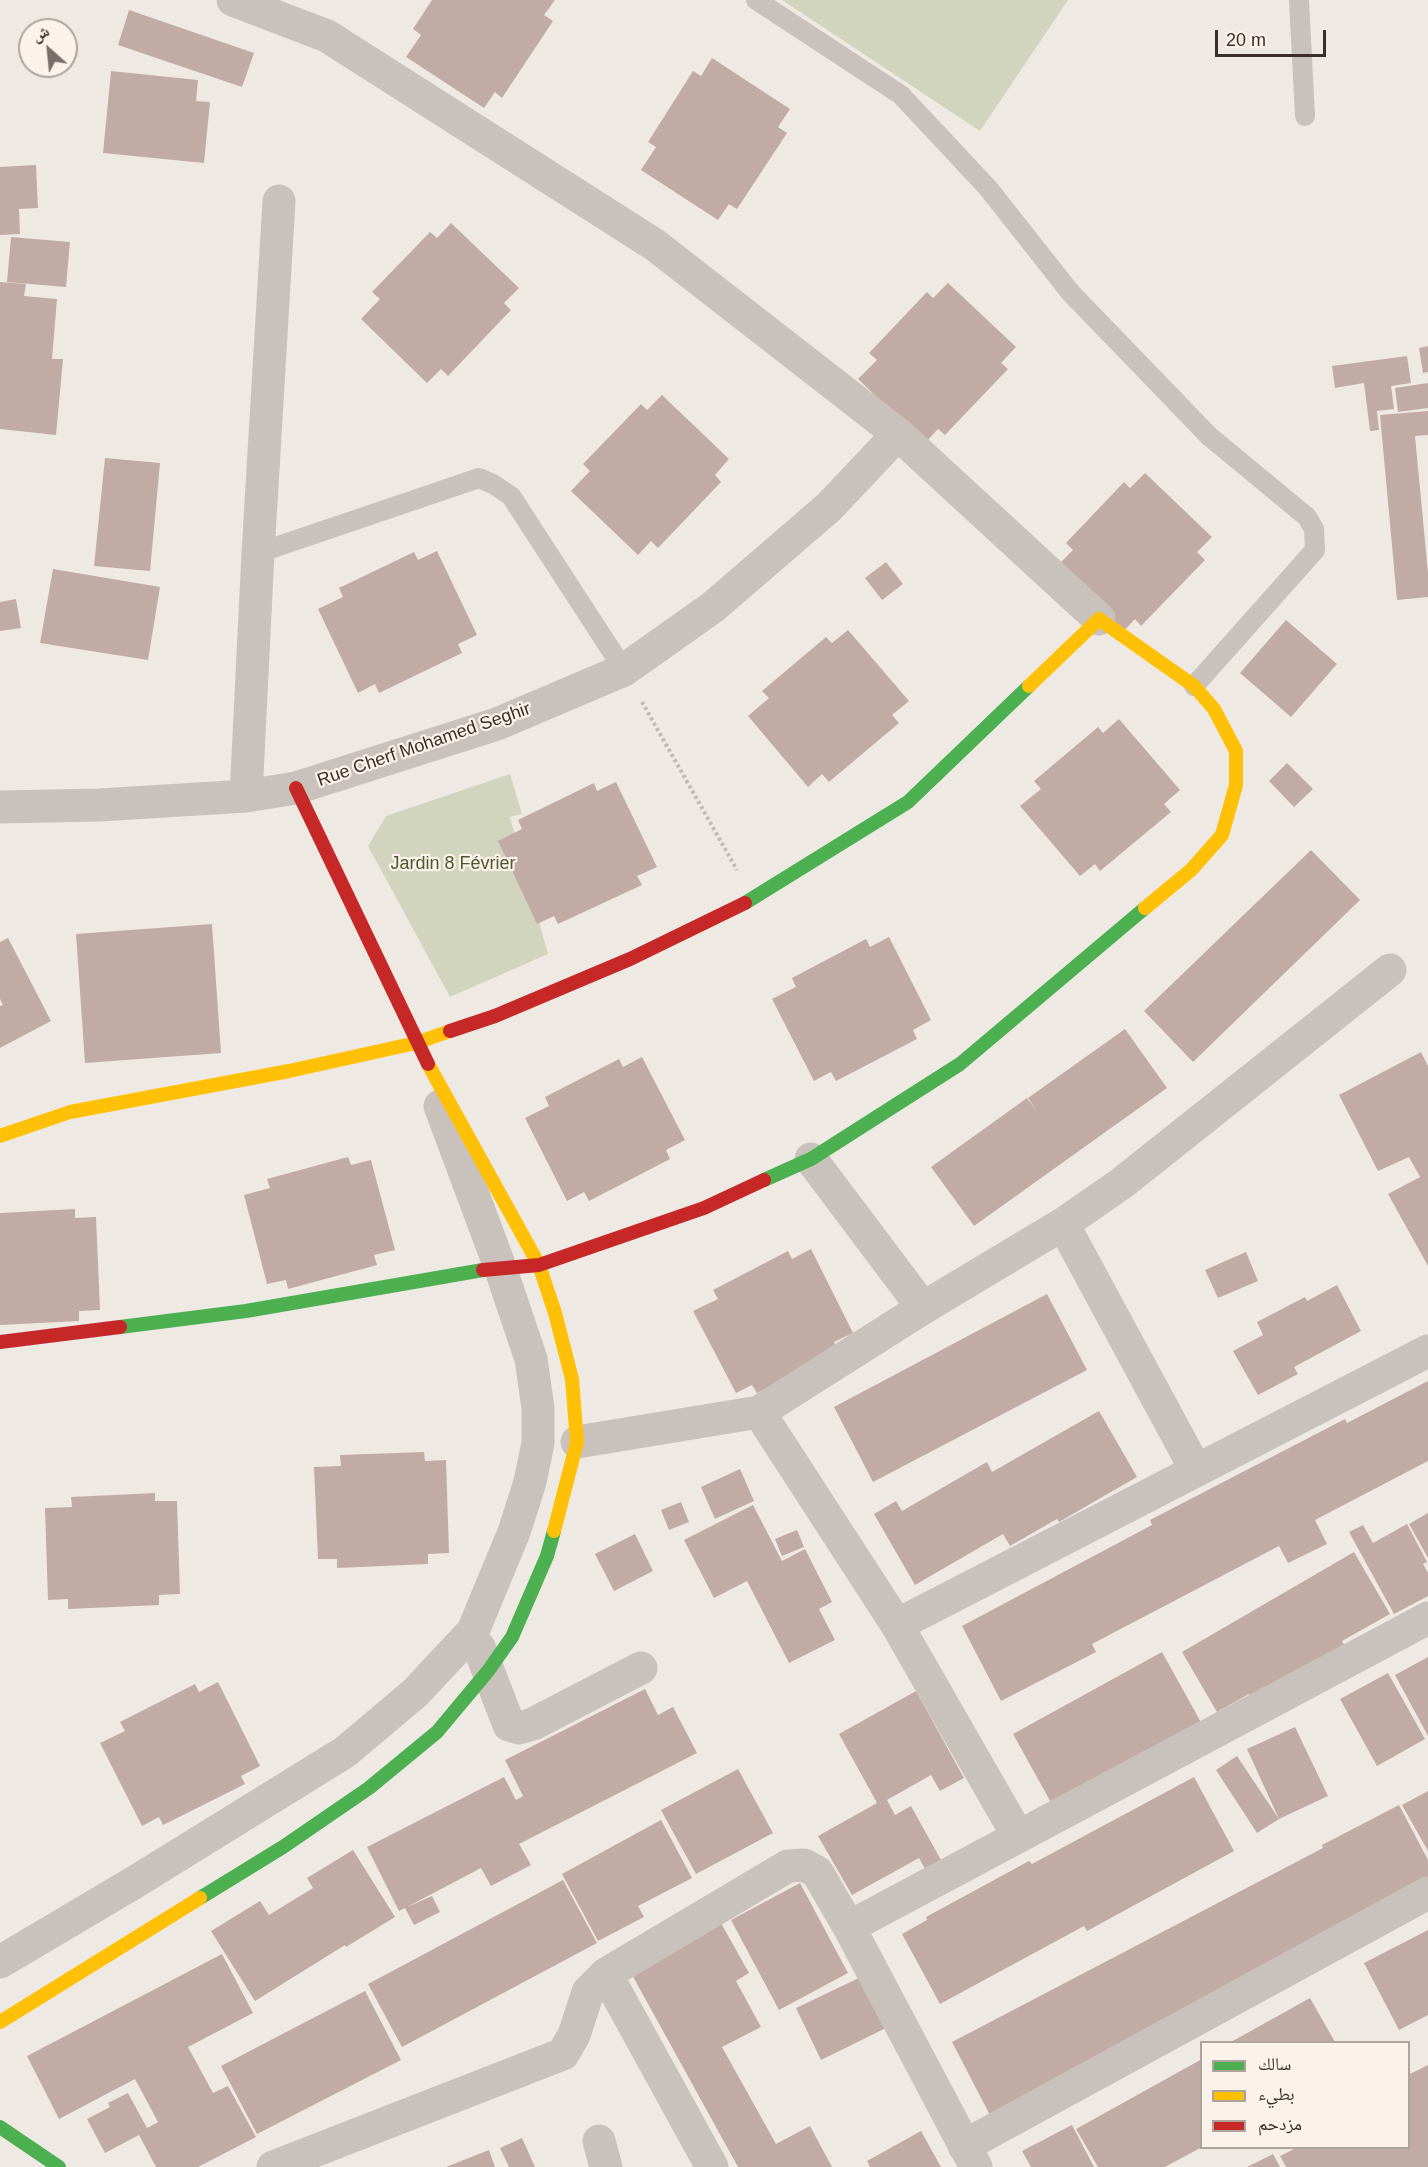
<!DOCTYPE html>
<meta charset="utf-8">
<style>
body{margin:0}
#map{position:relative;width:1428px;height:2167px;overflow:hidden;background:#efe9e4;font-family:Helvetica,"Noto Naskh Arabic",sans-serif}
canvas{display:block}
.legend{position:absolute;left:1200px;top:2041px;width:210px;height:108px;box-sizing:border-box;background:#fbf3eb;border:2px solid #aea49e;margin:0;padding:8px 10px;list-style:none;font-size:18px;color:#3a2d2a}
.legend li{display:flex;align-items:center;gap:12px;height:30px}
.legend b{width:30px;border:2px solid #aea49e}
.north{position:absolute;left:18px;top:18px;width:60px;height:60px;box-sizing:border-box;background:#fbf3eb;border:2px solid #aea49e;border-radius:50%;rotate:333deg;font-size:16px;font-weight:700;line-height:24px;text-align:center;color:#3a2d2a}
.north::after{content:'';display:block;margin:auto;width:21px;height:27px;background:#796f6b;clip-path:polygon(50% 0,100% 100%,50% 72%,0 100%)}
.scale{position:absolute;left:1215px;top:30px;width:111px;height:27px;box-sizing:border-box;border:3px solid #3a2d2a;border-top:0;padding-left:8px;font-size:18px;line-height:21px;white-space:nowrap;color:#3a2d2a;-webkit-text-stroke:4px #fbf3eb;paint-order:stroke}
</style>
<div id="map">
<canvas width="1428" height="2167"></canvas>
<ul class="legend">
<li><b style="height:8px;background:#4caf50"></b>سالك</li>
<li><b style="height:8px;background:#ffc107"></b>بطيء</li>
<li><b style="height:8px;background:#c62828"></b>مزدحم</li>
</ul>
<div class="north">ش</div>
<div class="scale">20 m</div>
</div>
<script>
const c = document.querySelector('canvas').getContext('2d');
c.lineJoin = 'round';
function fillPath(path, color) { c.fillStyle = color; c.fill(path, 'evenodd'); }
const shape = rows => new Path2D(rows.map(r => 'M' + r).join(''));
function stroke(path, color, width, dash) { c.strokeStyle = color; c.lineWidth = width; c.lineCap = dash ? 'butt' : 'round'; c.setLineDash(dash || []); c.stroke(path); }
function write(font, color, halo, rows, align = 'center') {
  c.font = font + ' Helvetica,sans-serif'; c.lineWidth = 4.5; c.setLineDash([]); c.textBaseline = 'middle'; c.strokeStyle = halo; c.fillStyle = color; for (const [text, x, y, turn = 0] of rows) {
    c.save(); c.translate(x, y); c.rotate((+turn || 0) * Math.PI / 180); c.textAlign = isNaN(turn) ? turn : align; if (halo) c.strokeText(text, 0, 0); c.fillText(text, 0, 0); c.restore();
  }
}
fillPath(shape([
 [782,0,1068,0,980,131],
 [510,774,522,814,510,817,548,954,450,997,368,846,386,816]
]), '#d2d5be');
fillPath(shape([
 [432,0,555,0,544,15,553,21,502,98,495,92,484,108,406,57,421,35,413,29],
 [129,10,254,53,242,87,118,45],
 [712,58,790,109,778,127,787,133,737,209,729,204,718,220,641,170,656,147,648,142,693,71,701,76],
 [111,71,198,80,196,101,210,102,204,163,103,153],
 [36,165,38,208,19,209,20,234,0,235,0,167],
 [451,223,519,288,504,303,511,310,448,376,441,369,427,383,361,319,380,299,372,292,430,232,437,238],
 [11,237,70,242,66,287,7,282],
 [0,282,26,284,24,296,57,299,52,359,63,359,56,435,0,429],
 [948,283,1016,347,1001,363,1008,369,945,435,938,429,925,443,858,379,877,360,869,353,927,292,933,298],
 [1428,346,1428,372,1423,373,1419,348],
 [1407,356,1411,383,1391,386,1394,409,1377,411,1379,430,1370,431,1364,383,1335,388,1332,366],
 [1428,383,1428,408,1398,412,1395,388],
 [662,395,729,459,715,475,721,482,658,548,651,541,638,555,571,491,590,471,583,464,641,404,647,410],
 [1428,411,1428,435,1415,436,1428,573,1428,597,1397,600,1380,415],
 [105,458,160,463,150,571,94,566],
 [1145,473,1212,537,1197,552,1205,560,1141,626,1135,619,1122,633,1054,569,1073,550,1066,543,1124,482,1130,488],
 [437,551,477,635,458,644,462,653,379,693,375,684,358,693,318,609,343,597,339,588,414,552,418,560],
 [886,562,903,584,882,600,865,578],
 [53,569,160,587,148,660,40,643],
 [16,599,21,628,0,631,0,602],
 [1286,620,1337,664,1291,717,1240,673],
 [848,630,909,701,892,715,899,723,829,782,822,774,808,787,748,716,769,698,762,691,826,637,832,643],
 [1119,719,1180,790,1164,804,1171,812,1100,871,1095,864,1080,876,1020,806,1041,789,1034,781,1098,727,1103,733],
 [1287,763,1313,789,1294,807,1269,781],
 [616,782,657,867,637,876,642,885,558,924,554,916,537,924,498,841,522,829,518,820,594,783,597,791],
 [1311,850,1360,900,1193,1062,1144,1011],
 [212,924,221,1053,85,1063,76,934],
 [889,937,931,1020,913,1030,917,1039,836,1081,831,1072,814,1081,772,999,796,987,792,978,866,939,870,947],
 [8,938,51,1021,0,1048,0,1006,3,1005,0,999,0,942],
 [1125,1029,1167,1088,974,1226,931,1167,1027,1098,1038,1113,1028,1098],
 [1421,1052,1428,1066,1428,1266,1388,1194,1420,1177,1409,1157,1378,1171,1339,1095],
 [642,1057,685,1140,666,1150,670,1159,589,1201,584,1192,567,1201,525,1118,549,1106,545,1097,619,1059,623,1067],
 [348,1157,351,1165,371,1160,395,1250,374,1255,377,1265,288,1289,286,1280,267,1284,244,1195,270,1188,267,1179],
 [75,1209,75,1218,96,1217,100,1310,79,1311,79,1321,0,1325,0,1213],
 [811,1249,853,1333,834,1342,838,1351,757,1393,752,1385,736,1393,693,1311,718,1299,713,1290,788,1251,792,1259],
 [1246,1252,1258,1281,1218,1298,1205,1270],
 [1337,1285,1361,1331,1294,1367,1298,1374,1258,1395,1233,1351,1263,1335,1257,1322,1305,1297,1307,1301],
 [1047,1294,1087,1370,873,1482,834,1407],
 [1428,1381,1428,1461,1315,1520,1327,1544,1288,1563,1279,1546,1092,1644,1096,1652,1001,1701,962,1626,1152,1525,1150,1520,1345,1419,1347,1423],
 [1099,1411,1137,1477,1059,1522,1057,1519,1010,1546,1003,1534,915,1585,874,1514,896,1501,902,1511,987,1462,992,1472],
 [424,1452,425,1461,446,1460,449,1553,428,1554,428,1564,337,1568,337,1559,318,1559,314,1467,341,1466,340,1455],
 [740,1469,754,1501,715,1519,701,1487],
 [155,1493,155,1501,177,1501,180,1594,159,1595,159,1605,68,1609,68,1599,48,1600,45,1508,72,1507,71,1497],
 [681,1502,689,1522,669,1530,661,1510],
 [753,1505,782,1561,805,1549,832,1602,819,1609,835,1640,789,1663,747,1581,714,1598,684,1540],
 [1428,1513,1428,1558,1409,1524],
 [1407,1524,1427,1562,1423,1564,1428,1573,1428,1596,1394,1614,1349,1532,1363,1525,1373,1543],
 [797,1530,804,1547,782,1556,775,1539],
 [635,1534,653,1571,614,1591,595,1554],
 [1354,1552,1390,1614,1342,1641,1345,1646,1252,1700,1249,1694,1217,1712,1182,1652],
 [1162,1652,1203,1726,1054,1808,1013,1734],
 [1428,1657,1428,1736,1395,1675],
 [1388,1673,1425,1739,1377,1766,1340,1699],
 [218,1682,260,1766,241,1776,245,1784,163,1825,159,1817,142,1826,100,1743,125,1731,120,1722,195,1684,199,1692],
 [645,1689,658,1715,673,1707,697,1753,519,1844,531,1865,491,1886,481,1868,407,1907,432,1896,440,1912,414,1925,405,1908,399,1911,367,1847,504,1777,516,1800,523,1796,505,1760],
 [916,1691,964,1778,940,1791,931,1775,887,1800,895,1815,911,1806,941,1860,925,1869,919,1858,852,1895,818,1836,877,1803,839,1734],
 [1295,1727,1328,1796,1279,1819,1247,1749],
 [1237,1756,1279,1819,1257,1833,1216,1770],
 [738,1769,773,1833,696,1874,661,1810],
 [1194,1777,1234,1851,1087,1931,1084,1926,940,2004,902,1934,927,1920,926,1917,1029,1861,1032,1864],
 [1428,1791,1428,1851,1402,1805],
 [1399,1805,1428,1860,1428,1878,992,2119,952,2042,1323,1848,1322,1845],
 [661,1820,692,1878,638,1906,644,1917,598,1941,562,1874],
 [353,1850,395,1917,346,1947,345,1945,255,2001,211,1931,260,1901,269,1915,313,1888,307,1878],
 [563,1880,597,1943,402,2047,368,1984],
 [800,1883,848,1973,779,2010,731,1920],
 [721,1923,749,1973,736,1981,761,2027,722,2047,776,2144,810,2126,832,2167,738,2167,631,1973],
 [1428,1930,1428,2015,1399,2030,1364,1963],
 [222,1954,253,2013,188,2047,213,2093,228,2086,256,2137,198,2167,156,2167,139,2135,105,2153,87,2119,110,2107,108,2103,128,2093,147,2128,158,2122,135,2079,59,2119,27,2056],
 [861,1977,886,2028,821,2060,796,2008],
 [365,1991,401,2060,257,2134,221,2066],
 [1310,1998,1335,2042,1231,2042],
 [1202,2059,1202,2147,1165,2167,1098,2167,1076,2129],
 [1428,2065,1428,2167,1286,2167,1280,2156,1296,2148,1408,2148,1408,2075],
 [1072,2125,1094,2167,1031,2167,1022,2151],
 [921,2131,941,2167,870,2167,867,2161],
 [522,2138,535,2167,509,2167,500,2148],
 [489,2150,495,2167,446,2167],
 [1273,2154,1280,2167,1247,2167]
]), '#c3aba5');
stroke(shape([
 [642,702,737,870]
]), '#c1b9b5', 4, [3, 3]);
stroke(shape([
 [756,0,901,95,988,188,1070,292,1209,436,1307,517,1314,529,1315,550,1194,686],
 [1299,0,1305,116],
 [258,553,479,478,493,484,511,496,624,670]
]), '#c9c1bc', 20);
stroke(shape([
 [233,0,327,36,655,245,898,434,1099,619],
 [246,796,258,553,279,201],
 [0,807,100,805,246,796,296,788,497,724,624,670,713,607,829,507,898,434],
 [811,1159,923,1308],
 [1063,1224,1196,1470],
 [759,1412,923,1308,1063,1224,1122,1183,1390,970],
 [577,1442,759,1412,897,1625,1018,1836],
 [897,1625,1428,1351],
 [479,1647,509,1725,519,1728,533,1724,641,1668],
 [849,1927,1428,1618],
 [0,1962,135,1882,345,1752,415,1693,473,1631,514,1532,530,1482,538,1443,538,1408,531,1359,500,1267,440,1106],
 [606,1974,712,2167],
 [599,2141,606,2167],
 [964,2146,1428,1893],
 [273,2167,563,2054,574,2035,588,1992,606,1974,788,1866,804,1865,817,1872,849,1927,976,2167]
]), '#c9c1bc', 33);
stroke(shape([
 [745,903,908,802,1029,686],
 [764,1180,811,1159,960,1064,1145,908],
 [120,1327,246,1311,483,1270],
 [200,1898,283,1847,369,1788,437,1732,488,1671,512,1637,547,1556,554,1531],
 [0,2127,59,2167]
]), '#4caf50', 14);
stroke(shape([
 [1029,686,1099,619,1194,686,1214,709,1236,751,1236,785,1222,835,1191,870,1145,908],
 [428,1064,539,1265,555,1313,572,1379,577,1442,554,1531],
 [0,1136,70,1112,289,1071,416,1043,450,1031],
 [0,2022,200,1898]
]), '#ffc107', 14);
stroke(shape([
 [296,788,428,1064],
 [450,1031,495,1016,630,959,745,903],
 [483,1270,539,1265,704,1208,764,1180],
 [0,1342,120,1327]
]), '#c62828', 14);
write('18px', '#3a2d2a', '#fbf3eb', [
 ["Rue Cherf Mohamed Seghir",424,745,-19]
]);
write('18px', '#4c592c', '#fbf3eb', [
 ["Jardin 8 Février",453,864]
]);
</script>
